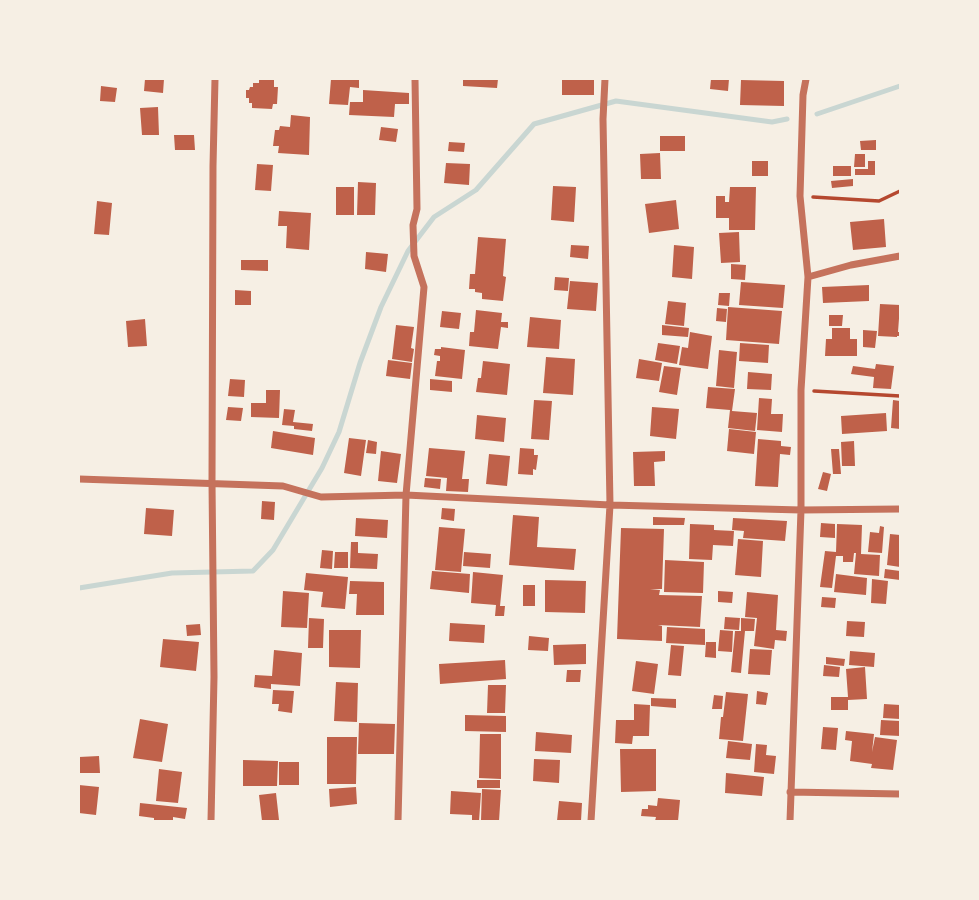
<!DOCTYPE html>
<style>
body{margin:0}
#map{position:relative;width:979px;height:900px;overflow:hidden;background:#f6efe4;font-family:Karla,sans-serif}
canvas{display:block}
.frame{position:absolute;inset:0;border:80px solid #f6efe4;pointer-events:none}
</style>
<div id="map">
<canvas width="979" height="900"></canvas>
<div class="frame"></div>
</div>
<script>
const c = document.querySelector('canvas').getContext('2d');
c.lineJoin = 'round';
const shape = rows => new Path2D(rows.map(r => 'M' + r).join(''));
function stroke(path, color, width, dash) { c.strokeStyle = color; c.lineWidth = width; c.lineCap = dash ? 'butt' : 'round'; c.setLineDash(dash || []); c.stroke(path); }
function fillPath(path, color) { c.fillStyle = color; c.fill(path, 'evenodd'); }
stroke(shape([
 [817,114,900,86],
 [79,588,172,573,253,571,273,550,322,468,339,432,360,363,381,307,408,251,434,217,476,190,534,124,616,101,772,122,787,119]
]), '#c9d6d2', 5);
fillPath(shape([
 [145,79,164,79,163,93,144,91],
 [259,79,274,79,274,87,278,87,277,104,273,104,272,109,252,108,252,103,249,103,249,98,246,98,246,90,249,90,250,87,253,87,253,83,259,83],
 [331,79,359,79,359,88,350,87,348,105,329,104],
 [463,79,498,79,497,88,463,86],
 [562,79,594,79,594,95,562,95],
 [711,79,729,79,728,91,710,89],
 [741,80,784,81,784,106,740,105],
 [101,86,117,88,115,102,100,101],
 [363,90,409,93,409,104,395,104,394,117,349,115,350,102,363,102],
 [158,107,159,135,142,135,140,108],
 [291,115,310,117,309,155,278,153,279,146,273,146,275,130,279,130,280,126,290,127],
 [381,127,398,129,396,142,379,140],
 [174,135,194,135,195,150,175,150],
 [660,136,685,136,685,151,660,151],
 [876,140,876,150,861,150,860,141],
 [449,142,465,143,464,152,448,151],
 [660,153,661,179,641,179,640,154],
 [855,154,865,154,865,167,854,167],
 [752,161,768,161,768,176,752,176],
 [868,161,875,161,875,175,855,175,855,169,868,169],
 [446,163,470,164,469,185,444,183],
 [257,164,273,165,271,191,255,190],
 [833,166,851,166,851,176,833,176],
 [853,179,853,186,832,188,831,181],
 [358,182,376,183,375,215,357,215],
 [553,186,576,187,574,222,551,220],
 [336,187,354,187,354,215,336,215],
 [730,187,756,187,755,230,729,230,729,218,716,218,716,196,725,196,725,202,729,202],
 [676,200,679,229,649,233,645,204],
 [97,201,112,203,109,235,94,234],
 [279,211,311,213,309,250,286,248,287,226,278,226],
 [884,219,886,247,853,250,850,222],
 [739,232,740,262,721,263,719,233],
 [478,237,506,239,503,276,506,277,503,301,482,299,482,293,475,292,475,289,469,289,470,274,475,274],
 [571,245,589,246,588,259,570,257],
 [674,245,694,247,692,279,672,277],
 [366,252,388,254,386,272,365,269],
 [241,260,268,260,268,271,241,270],
 [731,264,746,265,745,280,731,279],
 [555,277,569,278,568,291,554,290],
 [570,281,598,283,596,311,567,309],
 [741,282,785,285,783,308,739,305],
 [869,285,869,301,823,303,822,287],
 [235,290,251,291,251,305,235,305],
 [719,293,730,293,729,306,718,305],
 [668,301,686,303,684,326,665,324],
 [880,304,900,305,898,332,900,332,900,336,897,336,897,337,878,336],
 [728,307,782,311,779,344,726,340],
 [717,308,727,309,726,322,716,321],
 [476,310,502,313,501,322,508,322,508,328,501,327,498,349,469,346,470,332,474,332],
 [442,311,461,313,459,329,440,327],
 [829,315,843,315,842,326,829,326],
 [530,317,561,320,559,349,527,347],
 [145,319,147,346,128,347,126,321],
 [396,325,414,327,411,348,414,349,412,362,392,359],
 [662,325,689,328,688,337,662,335],
 [832,328,850,328,850,339,857,339,857,356,825,356,826,339,832,339],
 [863,330,877,331,875,348,863,347],
 [690,332,712,336,708,369,679,365,682,347,688,348],
 [658,343,680,346,677,364,655,360],
 [740,343,769,345,768,363,739,361],
 [441,347,465,350,462,379,435,376,437,361,440,361,440,356,434,355,435,349,441,349],
 [719,350,737,352,734,388,716,386],
 [546,357,575,359,573,395,543,393],
 [639,359,662,363,659,381,636,378],
 [388,360,412,363,410,379,386,376],
 [483,361,510,364,507,395,476,392,478,378,481,378],
 [876,364,894,366,891,389,873,388,874,377,851,374,853,366,875,369],
 [664,366,681,368,677,395,659,392],
 [748,372,772,374,771,390,747,389],
 [230,379,245,380,244,397,228,396],
 [430,379,452,381,452,392,430,390],
 [708,387,735,389,732,411,757,413,755,431,728,428,730,410,706,408],
 [266,390,280,390,279,418,251,417,251,403,266,403],
 [759,398,772,399,771,414,783,414,782,432,757,430],
 [534,400,552,401,549,440,531,439],
 [893,400,900,401,900,429,891,428],
 [228,407,243,408,241,421,226,420],
 [652,407,679,409,676,439,650,436],
 [284,409,295,410,293,422,313,424,312,431,294,429,294,426,282,425],
 [886,413,887,431,842,434,841,416],
 [477,415,506,418,504,442,475,439],
 [729,429,756,432,754,454,727,451],
 [273,431,315,438,313,455,271,448],
 [349,438,366,440,361,476,344,473],
 [758,439,781,441,781,446,791,447,790,455,780,454,778,487,755,486],
 [368,440,377,442,376,454,366,453],
 [854,441,855,466,842,466,841,442],
 [429,448,465,451,462,479,469,479,468,492,446,491,447,478,426,476],
 [520,448,534,449,534,455,538,455,536,470,533,469,533,475,518,474],
 [831,449,839,449,841,474,833,474],
 [381,451,401,454,397,483,378,481],
 [665,451,665,461,654,462,655,486,634,486,633,452],
 [489,454,510,456,507,486,486,484],
 [823,472,831,474,827,491,818,489],
 [425,478,441,479,440,489,424,487],
 [262,501,275,502,274,520,261,519],
 [146,508,174,510,172,536,144,534],
 [442,508,455,509,454,521,441,519],
 [513,515,539,517,537,547,576,549,574,570,509,565],
 [653,517,685,518,684,525,653,525],
 [356,518,388,520,387,538,355,536],
 [733,518,787,521,785,541,743,538,744,531,732,530],
 [821,523,835,524,835,538,820,537],
 [690,524,714,525,714,530,734,531,733,546,713,545,712,560,689,559],
 [837,524,862,525,861,554,880,555,879,576,854,574,856,553,854,553,853,562,843,562,843,556,836,556,832,588,820,587,825,551,836,552],
 [880,526,884,527,882,553,868,552,870,532,879,533],
 [439,527,465,529,461,572,435,570],
 [621,528,664,529,662,589,650,589,660,590,659,595,702,596,700,627,658,625,662,626,662,641,617,639],
 [890,534,900,535,900,567,887,565],
 [738,539,763,541,761,577,735,575],
 [351,542,358,542,358,553,378,554,377,569,350,568],
 [322,550,333,551,332,569,320,568],
 [335,552,348,552,348,568,334,568],
 [464,552,491,554,490,568,463,566],
 [665,560,704,562,703,593,664,592],
 [885,569,900,571,900,580,884,578],
 [432,571,470,574,469,593,430,589],
 [473,572,503,575,500,606,505,606,504,616,495,616,496,605,471,603],
 [306,573,348,577,345,609,321,607,323,592,304,590],
 [836,574,867,578,866,595,834,592],
 [872,579,888,581,886,604,871,603],
 [545,580,586,581,585,613,545,612],
 [350,581,384,582,384,615,356,615,357,594,349,594],
 [523,585,535,585,535,606,523,606],
 [283,591,309,593,307,628,281,627],
 [718,591,733,592,732,603,718,602],
 [747,592,778,595,776,630,787,631,786,641,775,640,774,649,754,646,757,618,745,617],
 [822,597,836,598,835,608,821,607],
 [725,617,740,618,739,630,724,629],
 [309,618,324,619,323,648,308,648],
 [741,618,755,619,754,631,745,631,741,673,731,672,735,631,741,631],
 [847,621,865,622,864,637,846,636],
 [450,623,485,625,484,643,449,641],
 [200,624,201,635,187,636,186,625],
 [667,627,705,629,705,645,666,643],
 [329,630,361,630,360,668,329,667],
 [720,630,733,631,732,652,718,651],
 [529,636,549,638,548,651,528,650],
 [163,639,199,642,196,671,160,667],
 [706,642,716,642,716,658,705,657],
 [586,644,586,664,554,665,553,645],
 [671,645,684,646,681,676,668,675],
 [750,649,772,650,770,675,748,674],
 [274,650,302,653,300,686,271,684,271,689,254,687,255,675,272,676],
 [850,651,875,653,874,667,849,665],
 [826,657,845,659,844,666,826,664],
 [505,660,506,679,440,684,439,664],
 [636,661,658,664,654,694,632,691],
 [824,665,840,667,839,677,823,676],
 [865,667,867,699,848,700,848,710,831,710,831,697,848,697,846,669],
 [567,670,581,670,580,682,566,682],
 [336,682,358,683,357,722,334,721],
 [488,685,506,685,505,713,487,713],
 [273,690,294,691,292,713,278,711,279,704,272,704],
 [757,691,768,693,766,705,756,704],
 [726,692,748,694,743,741,719,739,721,717,723,717],
 [714,695,723,696,722,709,712,709],
 [651,698,676,699,676,708,651,706],
 [634,704,650,705,649,736,633,736,632,744,615,743,616,720,634,720],
 [884,704,900,705,900,719,883,718],
 [465,715,506,716,506,732,465,731],
 [140,719,168,724,162,762,133,758],
 [881,720,900,721,900,736,880,735],
 [359,723,395,724,394,754,358,754],
 [823,727,838,728,836,750,821,749],
 [846,731,874,734,872,752,875,737,897,740,893,770,871,768,872,764,850,761,852,741,845,740],
 [536,732,572,735,571,753,535,751],
 [480,734,501,734,501,779,479,778],
 [327,737,357,737,356,784,327,784],
 [728,741,752,744,750,760,726,758],
 [756,744,767,745,766,755,776,756,774,774,754,772],
 [620,749,656,749,656,791,621,792],
 [99,756,100,773,79,773,79,757],
 [534,759,560,760,559,783,533,781],
 [243,760,278,761,277,786,243,786],
 [279,762,299,762,299,785,279,785],
 [159,769,182,772,178,803,156,801],
 [726,773,764,777,762,796,725,793],
 [477,780,500,780,500,788,477,788],
 [79,785,99,787,96,815,79,813],
 [356,787,357,804,330,807,329,789],
 [482,789,501,790,499,821,481,821],
 [451,791,481,793,479,821,472,821,472,815,450,814],
 [276,793,279,820,262,821,259,795],
 [658,798,680,800,678,821,655,821,656,817,641,816,642,809,648,809,648,805,657,806],
 [559,801,582,803,581,821,557,821],
 [140,803,187,808,185,819,173,817,173,821,154,821,154,818,139,816]
]), '#bf614a');
stroke(shape([
 [813,197,879,201,900,191],
 [814,391,900,396]
]), '#b5482f', 3.5);
stroke(shape([
 [808,277,851,265,900,256],
 [79,479,283,486,321,497,406,495,610,505,801,510,900,509],
 [790,792,900,794],
 [211,821,214,677,212,482,213,166,215,79],
 [398,821,406,495,424,287,414,256,413,225,417,209,415,79],
 [591,821,610,505,603,119,605,79],
 [790,821,801,510,801,390,808,277,800,196,803,95,806,79]
]), '#c5725c', 7);
</script>
